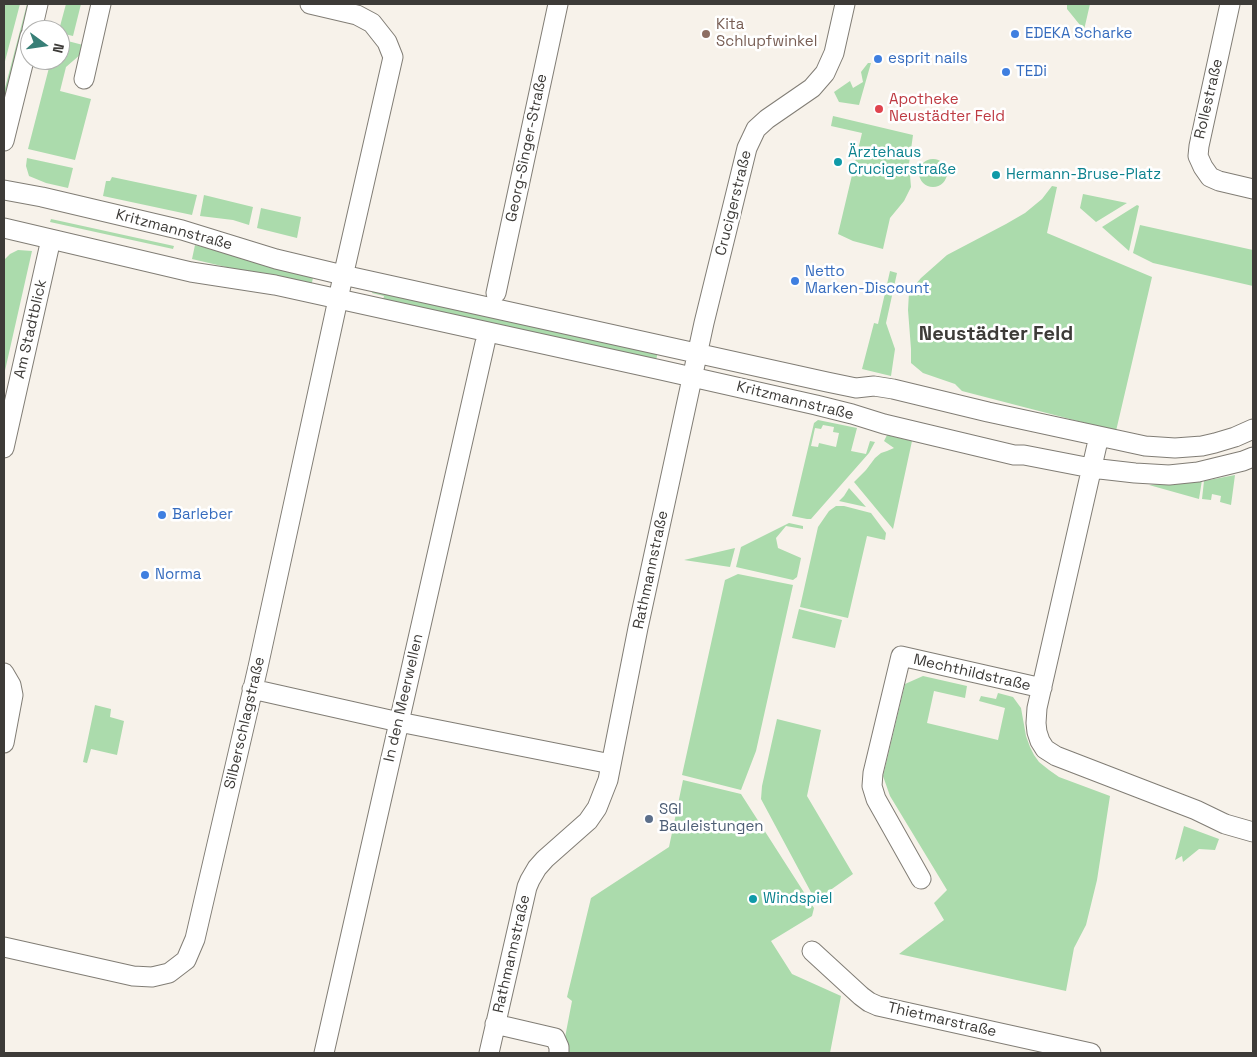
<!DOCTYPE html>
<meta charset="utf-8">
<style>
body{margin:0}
#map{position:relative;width:1257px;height:1057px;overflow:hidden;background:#f7f2ea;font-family:"Space Grotesk",sans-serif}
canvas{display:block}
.frame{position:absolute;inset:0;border:5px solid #3d3b38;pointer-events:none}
.north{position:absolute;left:20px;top:20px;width:50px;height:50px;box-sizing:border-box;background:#fff;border:1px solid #b1b1af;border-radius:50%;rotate:104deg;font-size:14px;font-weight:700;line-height:20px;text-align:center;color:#3d3b38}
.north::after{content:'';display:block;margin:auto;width:18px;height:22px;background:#387f77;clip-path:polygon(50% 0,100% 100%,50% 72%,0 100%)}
</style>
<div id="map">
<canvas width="1257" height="1057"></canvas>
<div class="frame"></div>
<div class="north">N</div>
</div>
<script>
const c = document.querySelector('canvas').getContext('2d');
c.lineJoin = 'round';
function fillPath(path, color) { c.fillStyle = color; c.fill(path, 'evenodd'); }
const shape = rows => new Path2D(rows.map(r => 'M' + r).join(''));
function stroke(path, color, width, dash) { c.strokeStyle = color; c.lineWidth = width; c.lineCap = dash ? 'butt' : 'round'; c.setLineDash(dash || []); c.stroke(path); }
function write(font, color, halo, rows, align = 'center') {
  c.font = font + ' "Space Grotesk",sans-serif'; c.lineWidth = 5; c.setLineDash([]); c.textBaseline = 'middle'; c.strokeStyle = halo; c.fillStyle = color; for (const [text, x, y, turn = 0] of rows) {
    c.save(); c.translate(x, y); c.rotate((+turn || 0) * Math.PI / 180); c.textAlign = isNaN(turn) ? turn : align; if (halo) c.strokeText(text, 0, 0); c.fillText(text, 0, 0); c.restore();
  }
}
fillPath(shape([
 [4,4,20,4,4,65],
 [27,4,31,4,4,106,4,92],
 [66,4,81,4,73,36,60,33,59,30],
 [1067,4,1090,4,1084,30,1067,9],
 [60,39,83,45,81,54,66,67,60,91,91,99,75,160,28,149,51,60,60,60],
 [868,63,871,63,859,105,839,102,834,92,850,81,853,88,863,82,861,72],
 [833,116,913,135,909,164,911,187,904,201,890,218,883,249,853,241,838,234,862,133,831,126],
 [27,158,73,168,68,188,46,183,29,176,26,166],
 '919 173a14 14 0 1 1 28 0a14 14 0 1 1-28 0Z',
 [112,177,197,195,192,215,103,196,106,181,110,181],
 [1052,186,1057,187,1047,233,1152,277,1116,431,962,391,955,384,923,373,911,363,911,349,908,310,909,292,921,278,947,255,1006,224,1025,213,1042,199],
 [1083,194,1127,203,1096,222,1080,208],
 [204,195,253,207,249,225,233,220,200,216],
 [1137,205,1139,206,1129,251,1102,227],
 [261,208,301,217,297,238,257,228],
 [51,219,174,246,173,249,50,222],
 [1140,225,1253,250,1253,286,1153,263,1133,253],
 [195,245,314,273,311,287,192,259],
 [18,250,32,251,4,375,4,260,10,254],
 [890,271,897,273,886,323,895,349,891,376,862,369,874,323,878,324],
 [374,284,658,349,656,362,383,300,384,296,372,293],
 [818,420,857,428,851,451,866,454,870,441,875,442,869,453,811,519,807,519,792,516,814,423],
 [823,425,834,427,833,432,839,433,836,447,819,443,818,447,811,446,815,428,821,429],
 [887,435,912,441,893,529,854,482,866,470,875,458,881,453,887,451,894,448,884,441],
 [1235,475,1231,505,1220,502,1221,496,1212,494,1211,500,1202,499,1204,481],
 [1202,480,1199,499,1149,485],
 [849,488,866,507,839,501,844,496],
 [836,506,844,506,871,513,886,533,885,540,867,536,848,618,800,607,818,527,829,511],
 [789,523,803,526,803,529,786,526,776,538,778,548,801,558,797,577,793,580,736,567,741,547],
 [735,548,730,567,684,560],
 [738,574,793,585,756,751,741,790,682,775,725,580],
 [799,609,842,620,835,648,792,638],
 [923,676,967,686,965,698,934,691,927,723,998,740,1005,708,979,701,981,696,996,699,998,693,1013,697,1021,708,1026,736,1030,747,1034,755,1039,762,1049,770,1059,777,1110,796,1097,880,1086,925,1074,948,1066,991,899,954,944,920,934,903,947,890,890,796,883,776,905,684],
 [95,705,111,709,110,717,124,721,117,755,91,749,87,763,83,762],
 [777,719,821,730,807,796,853,874,822,896,813,896,761,799,762,786],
 [683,780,741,794,814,908,812,916,771,941,792,974,841,996,830,1053,562,1053,572,1001,567,997,591,898,669,847],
 [1184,826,1219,839,1215,850,1199,849,1183,862,1182,856,1175,860]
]), '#abdbac');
const minor = shape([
 [1230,4,1199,146,1198,156,1203,167,1210,177,1219,181,1253,189],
 [32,30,38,4],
 [84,79,101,4],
 [4,141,30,36],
 [4,190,42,197,182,230,276,259,343,275,827,382,856,388,874,386,893,389,988,412,1145,446,1175,448,1202,446,1215,443,1235,437,1253,429],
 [4,228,191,272,275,285,661,370,816,405,852,414,884,424,1014,455,1024,455,1091,468,1135,473,1169,475,1198,472,1243,461,1253,457],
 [496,293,558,4],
 [1099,436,1037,708,1036,723,1037,732,1040,741,1045,749,1056,756,1196,810,1225,824,1253,832],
 [4,448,51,239],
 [4,673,11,685,13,695,4,743],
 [252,689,399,722,611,764],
 [921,879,876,799,872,786,873,773,901,656,1042,688],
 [4,947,133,976,152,977,169,973,186,960,195,939,258,667,342,281,393,57,387,42,372,23,357,15,310,4],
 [812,951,861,996,869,1002,878,1006,1091,1053],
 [495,1024,555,1038,559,1047,559,1053],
 [324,1053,485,343],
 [489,1053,527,887,530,880,537,868,545,859,588,821,597,808,608,780,638,628,704,323,747,148,756,129,767,119,812,88,825,73,834,53,845,4]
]);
stroke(minor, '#817d75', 21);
stroke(minor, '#fff', 19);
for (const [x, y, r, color] of [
 [706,34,5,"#8d6e63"],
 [1015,34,5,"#3f7fe0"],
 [878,59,5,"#3f7fe0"],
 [1006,72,5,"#3f7fe0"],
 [879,109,5,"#e0444e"],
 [838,162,5,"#0f9aa8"],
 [996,175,5,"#0f9aa8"],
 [795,281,5,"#3f7fe0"],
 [162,515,5,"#3f7fe0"],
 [145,575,5,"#3f7fe0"],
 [649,819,5,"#5c6f8a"],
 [753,899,5,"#0f9aa8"]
]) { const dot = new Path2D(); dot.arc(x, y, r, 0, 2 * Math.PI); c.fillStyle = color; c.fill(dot); stroke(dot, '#fff', 2); }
write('15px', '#785e54', '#fff', [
 ["Kita",716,25],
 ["Schlupfwinkel",716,42]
], 'left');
write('15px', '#366cbe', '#fff', [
 ["EDEKA Scharke",1025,34],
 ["esprit nails",888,59],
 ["TEDi",1016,72],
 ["Netto",805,272],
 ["Marken-Discount",805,289],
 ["Barleber",172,515],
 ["Norma",155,575]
], 'left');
write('15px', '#3d3b38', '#fff', [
 ["Rollestraße",1209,99,-77],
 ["Georg-Singer-Straße",527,148,-78],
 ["Crucigerstraße",734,203,-76],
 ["Kritzmannstraße",174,230,15],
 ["Am Stadtblick",31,329,-77],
 ["Kritzmannstraße",795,401,14],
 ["Rathmannstraße",651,570,-78],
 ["Mechthildstraße",972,673,13],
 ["In den Meerwellen",404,698,-77],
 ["Silberschlagstraße",245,723,-77],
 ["Rathmannstraße",512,954,-77],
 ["Thietmarstraße",942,1020,13]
]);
write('15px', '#be3a42', '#fff', [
 ["Apotheke",889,100],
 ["Neustädter Feld",889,117]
], 'left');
write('15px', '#0d838f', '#fff', [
 ["Ärztehaus",848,153],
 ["Crucigerstraße",848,170],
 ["Hermann-Bruse-Platz",1006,175],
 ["Windspiel",763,899]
], 'left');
write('15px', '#4e5e75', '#fff', [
 ["SGI",659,810],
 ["Bauleistungen",659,827]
], 'left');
write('bold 20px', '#3d3b38', '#fff', [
 ["Neustädter Feld",996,335]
]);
</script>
